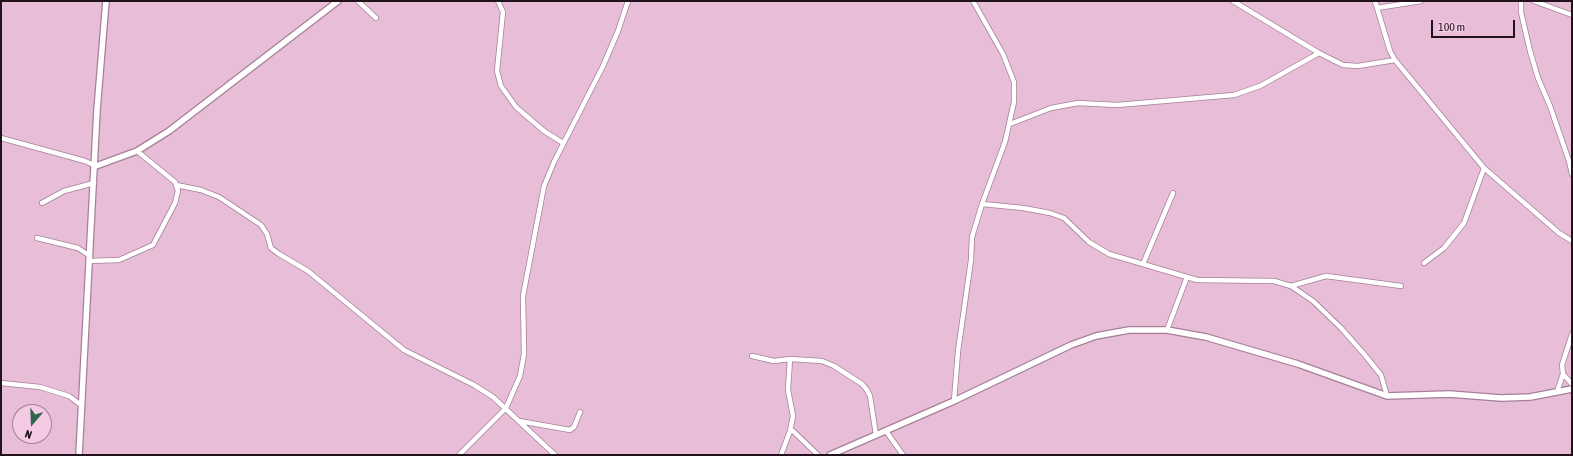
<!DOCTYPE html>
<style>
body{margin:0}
#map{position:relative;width:1573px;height:456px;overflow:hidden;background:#e7bdd7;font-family:"Asap Condensed",sans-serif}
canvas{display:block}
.frame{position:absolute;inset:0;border:2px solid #21121b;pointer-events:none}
.north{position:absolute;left:12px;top:404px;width:40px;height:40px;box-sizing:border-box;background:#f4cae4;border:1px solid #a08094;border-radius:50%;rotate:199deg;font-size:11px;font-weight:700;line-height:16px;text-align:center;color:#21121b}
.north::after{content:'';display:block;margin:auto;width:14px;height:18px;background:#2f654c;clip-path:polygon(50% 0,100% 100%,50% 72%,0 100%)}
.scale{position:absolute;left:1431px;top:20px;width:84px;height:18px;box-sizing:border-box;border:2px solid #21121b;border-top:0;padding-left:5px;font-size:12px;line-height:14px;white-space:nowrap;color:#21121b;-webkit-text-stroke:3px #f4cae4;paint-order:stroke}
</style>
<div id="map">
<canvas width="1573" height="456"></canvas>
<div class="frame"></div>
<div class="north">N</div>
<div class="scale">100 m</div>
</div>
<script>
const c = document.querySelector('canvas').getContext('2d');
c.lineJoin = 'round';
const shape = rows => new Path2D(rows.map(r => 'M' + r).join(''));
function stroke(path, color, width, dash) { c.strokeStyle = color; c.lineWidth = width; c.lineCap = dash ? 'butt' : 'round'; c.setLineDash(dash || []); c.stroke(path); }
const minor = shape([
 [358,1,376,18],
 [498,1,503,12,497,71,501,86,516,107,544,131,563,143],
 [1233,1,1319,53,1343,65,1358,66,1395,60],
 [1375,1,1390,51,1395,60,1484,168,1559,233,1572,241],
 [1521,1,1521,12,1530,51,1538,78,1550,106,1569,161,1572,174],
 [1534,1,1572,15],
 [1377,8,1421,1],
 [1010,124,1051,108,1078,103,1117,105,1234,95,1260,86,1319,53],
 [1,138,85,161,96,166],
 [176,185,201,190,219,197,261,225,267,234,271,248,279,254,308,271,404,350,474,385,493,397,555,455],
 [42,203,64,191,94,183],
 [982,204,1023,208,1050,213,1064,218,1089,242,1109,254,1197,280,1274,281,1291,286,1313,301,1341,328,1364,354,1381,375,1387,396],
 [37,238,78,248,90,256],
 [89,261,119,260,153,245,175,203,178,191,175,182,137,151],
 [1424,263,1444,248,1464,223,1484,168],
 [1143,264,1173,193],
 [1291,286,1326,276,1401,286],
 [1167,330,1187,277],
 [752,356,774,361,790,359,822,361,834,366,862,384,867,390,870,396,876,435],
 [1563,374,1572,384],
 [1,383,40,387,69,396,81,405],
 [1557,392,1563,374,1562,365,1572,334],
 [954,401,958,351,971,260,972,237,982,204,1005,142,1014,102,1014,82,1003,54,973,1],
 [519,421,570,430,574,427,580,412],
 [790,431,793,431,818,455],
 [886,431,903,455],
 [459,455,506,408,520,376,524,354,523,296,544,186,554,162,603,66,618,31,628,1],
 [781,455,790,431,793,416,788,390,790,359]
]);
const tertiary = shape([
 [96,166,137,151,169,131,338,1],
 [79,455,97,110,106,1],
 [830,455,954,401,1071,345,1096,336,1129,330,1167,330,1206,337,1298,364,1387,396,1449,394,1501,398,1530,397,1572,389]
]);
stroke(minor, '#a67f97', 6);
stroke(tertiary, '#a67f97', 8);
stroke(minor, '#fff', 4.5);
stroke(tertiary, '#fff', 5.5);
</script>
